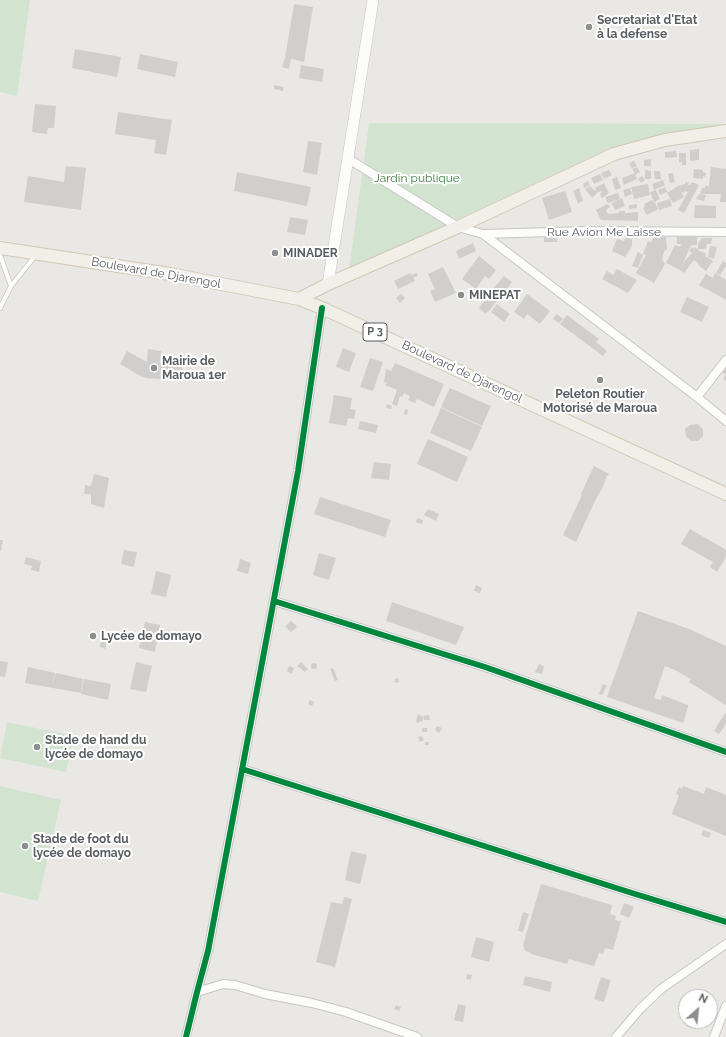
<!DOCTYPE html>
<meta charset="utf-8">
<style>
body{margin:0}
#map{position:relative;width:726px;height:1037px;overflow:hidden;background:#e9e8e4;font-family:Raleway,sans-serif}
canvas{display:block}
.north{position:absolute;left:678px;top:989px;width:40px;height:40px;box-sizing:border-box;background:#fff;border:1px solid #bdbec0;border-radius:50%;rotate:27deg;font-size:11px;font-weight:700;line-height:16px;text-align:center;color:#5a5d61}
.north::after{content:'';display:block;margin:auto;width:14px;height:18px;background:#8c8e8f;clip-path:polygon(50% 0,100% 100%,50% 72%,0 100%)}
</style>
<div id="map">
<canvas width="726" height="1037"></canvas>
<div class="north">N</div>
</div>
<script>
const c = document.querySelector('canvas').getContext('2d');
c.lineJoin = 'round';
function fillPath(path, color) { c.fillStyle = color; c.fill(path, 'evenodd'); }
const shape = rows => new Path2D(rows.map(r => 'M' + r).join(''));
function stroke(path, color, width, dash) { c.strokeStyle = color; c.lineWidth = width; c.lineCap = dash ? 'butt' : 'round'; c.setLineDash(dash || []); c.stroke(path); }
function write(font, color, halo, rows, align = 'center') {
  c.font = font + ' Raleway,sans-serif'; c.lineWidth = 4; c.setLineDash([]); c.textBaseline = 'middle'; c.strokeStyle = halo; c.fillStyle = color; for (const [text, x, y, turn = 0] of rows) {
    c.save(); c.translate(x, y); c.rotate((+turn || 0) * Math.PI / 180); c.textAlign = isNaN(turn) ? turn : align; if (halo) c.strokeText(text, 0, 0); c.fillText(text, 0, 0); c.restore();
  }
}
fillPath(shape([
 [0,0,30,0,17,96,0,92],
 [369,123,723,124,610,148,349,270],
 [7,722,74,736,66,772,0,758],
 [0,786,61,800,38,901,0,892]
]), '#d2e4d0');
fillPath(shape([
 [294,4,313,7,304,62,291,59,289,69,282,67,285,58],
 [75,49,121,57,117,77,72,68],
 [140,54,178,62,175,77,137,69],
 [301,65,324,69,322,82,299,78],
 [274,85,284,87,283,91,274,89],
 [35,104,56,106,54,128,48,128,47,134,32,132],
 [118,112,172,120,166,155,154,153,156,140,115,134],
 [308,141,322,143,317,175,303,172],
 [699,149,699,160,690,161,690,150],
 [676,151,677,157,665,158,665,152],
 [679,153,686,153,686,165,682,165,682,162,679,162],
 [651,159,651,166,644,166,644,160],
 [634,161,637,166,632,168,629,163],
 [66,166,86,168,81,210,24,202,28,176,64,182],
 [637,167,640,172,635,175,637,179,624,185,622,178,635,173,632,169],
 [711,167,726,169,726,202,720,202,721,194,700,194,702,188,705,188,705,186,709,186],
 [694,169,703,170,703,172,706,173,705,177,703,176,703,179,693,178],
 [609,170,612,175,604,179,601,173],
 [645,170,651,171,651,179,645,179],
 [654,171,660,171,661,179,655,179],
 [237,172,311,187,307,206,234,191],
 [673,173,675,182,670,183,668,174],
 [600,174,603,180,594,184,591,178],
 [642,176,645,180,641,183,638,179],
 [617,177,621,188,615,190,612,179],
 [663,180,665,185,654,190,652,184],
 [588,181,590,185,584,188,583,184],
 [685,182,689,182,688,185,690,185,692,182,699,185,684,213,678,210,688,192,686,191,681,193,684,197,673,203,667,193,678,186,685,184],
 [604,183,609,193,602,198,600,194,602,192,601,191,598,192,592,198,585,189,590,186,595,191,596,190,595,188],
 [648,184,650,195,634,199,631,187],
 [665,187,667,192,660,195,658,190],
 [579,188,583,201,578,203,573,191],
 [630,188,632,194,625,197,623,190],
 [656,190,660,199,654,202,650,192],
 [565,191,572,212,549,220,542,198],
 [618,193,620,199,608,203,605,197],
 [699,194,706,195,704,201,696,199],
 [622,198,625,206,615,210,612,203],
 [670,199,672,206,659,210,657,203],
 [652,200,654,203,655,202,658,209,647,215,643,208,645,207,644,204],
 [607,204,610,207,606,210,608,214,619,213,619,211,625,211,625,213,638,212,638,221,601,220,596,210],
 [637,204,637,208,629,209,629,205],
 [695,205,716,206,716,218,694,218],
 [290,217,308,220,305,235,287,232],
 [544,235,557,236,557,242,544,242],
 [626,237,630,237,632,240,632,246,625,257,612,251,617,239,624,241],
 [653,237,666,237,667,250,665,250,662,258,663,258,662,260,664,262,665,264,654,283,636,273,646,255,643,254,648,241,651,243],
 [677,237,697,237,697,245,691,245,680,270,666,263,675,245,680,247,681,244,677,244],
 [702,238,712,238,711,244,707,244,706,249,698,249,698,243],
 [473,243,476,251,459,259,456,251],
 [710,246,717,247,714,259,708,257],
 [692,247,694,249,695,247,701,252,702,252,706,253,705,256,713,261,706,271,698,265,699,264,694,260,684,273,680,270,684,262,692,253,689,251],
 [638,252,643,255,638,268,632,266],
 [479,256,496,270,489,279,485,276,476,289,462,279],
 [723,261,726,263,726,266,720,275,716,273],
 [443,267,456,293,435,302,430,291,435,289,428,274],
 [617,269,637,280,628,293,602,279,607,271,613,275],
 [410,273,411,275,416,273,418,276,413,278,415,281,398,289,394,281],
 [715,273,726,280,726,300,705,288,705,289,699,285,706,274,713,278],
 [504,276,512,282,501,297,492,290],
 [490,293,498,299,489,311,485,313,479,308],
 [401,294,405,298,400,303,396,298],
 [527,294,550,311,540,324,527,314,524,319,514,312],
 [687,297,709,307,702,322,680,312],
 [497,304,510,314,504,322,491,312],
 [557,314,563,319,559,323,553,319],
 [567,315,599,339,596,342,607,351,603,356,560,324],
 [343,348,356,353,349,372,336,367],
 [148,349,161,351,160,363,179,357,183,371,159,379,146,378,139,375,120,364,127,351,147,362],
 [370,358,383,362,373,391,360,387],
 [395,363,444,384,434,407,417,399,415,403,408,400,410,396,404,393,402,397,400,396,397,406,392,404,397,390,385,385,387,383,384,382,386,369,391,371],
 [726,366,726,381,723,379,726,375,722,372],
 [450,388,491,406,482,426,441,407],
 [334,395,352,398,350,409,356,410,354,419,348,418,346,426,329,423],
 [387,404,392,406,391,409,386,408],
 [441,408,482,427,471,451,430,433],
 [405,409,408,410,407,415,404,414],
 [360,421,378,425,376,433,358,429],
 [698,424,703,429,703,436,698,441,691,441,686,436,685,429,690,425],
 [428,439,468,457,457,482,417,464],
 [374,462,391,464,389,480,371,478],
 [594,466,609,474,608,476,607,475,603,487,595,501,576,542,563,535,582,495,581,494,585,485],
 [94,474,109,478,104,508,91,504,91,494,84,494,85,485,91,486],
 [320,497,391,520,385,537,314,514],
 [428,509,439,514,436,521,424,515],
 [417,518,423,520,422,524,416,522],
 [690,529,726,550,726,557,717,572,710,567,713,562,681,544],
 [0,540,3,540,1,551,0,551],
 [124,550,137,552,134,567,121,564],
 [319,553,336,558,329,580,313,575],
 [26,557,41,561,39,572,31,570,32,566,24,564],
 [240,559,251,563,248,574,237,571],
 [156,571,171,575,166,597,151,594],
 [476,585,482,588,480,593,474,591],
 [392,602,464,627,456,645,386,621],
 [638,611,689,629,726,646,726,705,689,682,691,679,675,670,665,666,654,698,661,700,662,695,688,705,688,707,683,723,607,697],
 [291,621,295,624,297,627,291,632,285,626],
 [145,622,160,625,155,652,139,648],
 [101,639,107,641,105,649,100,647],
 [0,661,8,662,5,677,0,676],
 [136,662,152,666,146,692,130,689],
 [301,662,308,669,305,672,297,666],
 '311 666a3 3 0 1 1 6 0a3 3 0 1 1-6 0Z',
 [539,664,544,666,542,674,535,672],
 [289,666,294,668,292,674,287,671],
 [28,667,55,673,52,686,56,673,83,679,81,693,25,683],
 [333,668,338,680,335,681,330,669],
 [398,678,399,682,395,683,394,679],
 [84,679,111,684,108,700,81,694],
 [603,684,607,686,602,695,599,694],
 [310,700,314,702,312,706,308,704],
 [725,713,726,714,726,724,719,734,714,731],
 [418,714,423,717,422,722,420,721,419,723,416,722],
 [429,715,430,720,424,720,423,716],
 [437,726,442,728,439,733,435,730],
 [422,728,427,728,427,732,422,732],
 [422,736,424,740,420,742,418,737],
 [425,742,429,742,429,745,425,745],
 [683,786,704,794,706,787,726,795,726,836,672,814,679,795,676,794,679,787,682,789],
 [703,830,711,833,709,838,701,835],
 [351,851,367,855,360,884,345,880],
 [541,884,612,905,610,914,616,916,615,920,621,921,613,950,605,948,603,954,599,953,594,966,569,959,567,964,531,954,531,953,525,951,523,945],
 [344,897,352,899,335,967,316,962,331,902,342,904],
 [624,903,634,907,629,918,620,914],
 [523,912,529,914,523,932,518,931],
 [476,937,494,942,489,962,471,957],
 [467,974,472,975,471,980,466,979],
 [525,976,552,982,550,992,523,985],
 [601,977,611,980,604,1002,594,999],
 [458,1004,466,1006,463,1022,454,1020],
 [396,1005,401,1007,399,1011,394,1009]
]), '#d0cfcd');
const lane = shape([
 [0,255,11,286],
 [0,308,11,286,35,256]
]);
const street = shape([
 [347,158,458,227,483,234,697,397,726,421],
 [483,234,586,231,726,232],
 [697,397,726,360],
 [274,601,485,667,726,752],
 [242,769,632,893,726,922],
 [197,992,223,984,235,985,265,994,312,1003,346,1012,417,1037],
 [186,1037,197,992,208,951,298,471,322,308],
 [616,1037,640,1009,661,989,726,944],
 [714,1037,726,1006]
]);
const secondary = shape([
 [328,284,373,0]
]);
const primary = shape([
 [0,248,170,274,299,299,322,308,726,494],
 [299,299,328,284,458,227,614,154,665,140,726,131]
]);
stroke(lane, '#c6c6c6', 5.5);
stroke(street, '#c6c6c6', 10);
stroke(secondary, '#c6c6c5', 12);
stroke(primary, '#cfc8b4', 14);
stroke(lane, '#fcfcfb', 4);
stroke(street, '#fcfcfb', 8);
stroke(secondary, '#fcfcfb', 11);
stroke(primary, '#f1efe7', 12);
stroke(shape([
 [274,601,485,667,726,752],
 [242,769,632,893,726,922],
 [186,1037,197,992,208,951,298,471,322,308]
]), '#00873e', 6);
for (const [x, y, r, color] of [
 [589,27,4,"#8c8e8f"],
 [275,253,4,"#8c8e8f"],
 [461,295,4,"#8c8e8f"],
 [154,368,4,"#8c8e8f"],
 [600,380,4,"#8c8e8f"],
 [93,636,4,"#8c8e8f"],
 [37,747,4,"#8c8e8f"],
 [25,846,4,"#8c8e8f"]
]) { const dot = new Path2D(); dot.arc(x, y, r, 0, 2 * Math.PI); c.fillStyle = color; c.fill(dot); stroke(dot, '#fff', 1.5); }
for (const [x, y, w] of [
 [375,332,24]
]) { const box = new Path2D(); box.roundRect(x - w / 2, y - 9, w, 18, 3); c.fillStyle = '#fff'; c.fill(box); stroke(box, '#5a5d61', 1); }
write('bold 11px', '#5a5d61', null, [
 ["P 3",375,332]
]);
write('bold 12px', '#5a5d61', '#fff', [
 ["Secretariat d'Etat",597,20],
 ["à la defense",597,34],
 ["MINADER",283,253],
 ["MINEPAT",469,295],
 ["Mairie de",162,361],
 ["Maroua 1er",162,375],
 ["Peleton Routier",600,394,"center"],
 ["Motorisé de Maroua",600,408,"center"],
 ["Lycée de domayo",101,636],
 ["Stade de hand du",45,740],
 ["lycée de domayo",45,754],
 ["Stade de foot du",33,839],
 ["lycée de domayo",33,853]
], 'left');
write('12px', '#3c7e3f', '#fff', [
 ["Jardin publique",417,178]
]);
write('12px', '#5a5d61', '#fff', [
 ["Rue Avion Me Laisse",604,232],
 ["Boulevard de Djarengol",156,273,10],
 ["Boulevard de Djarengol",462,372,25]
]);
</script>
